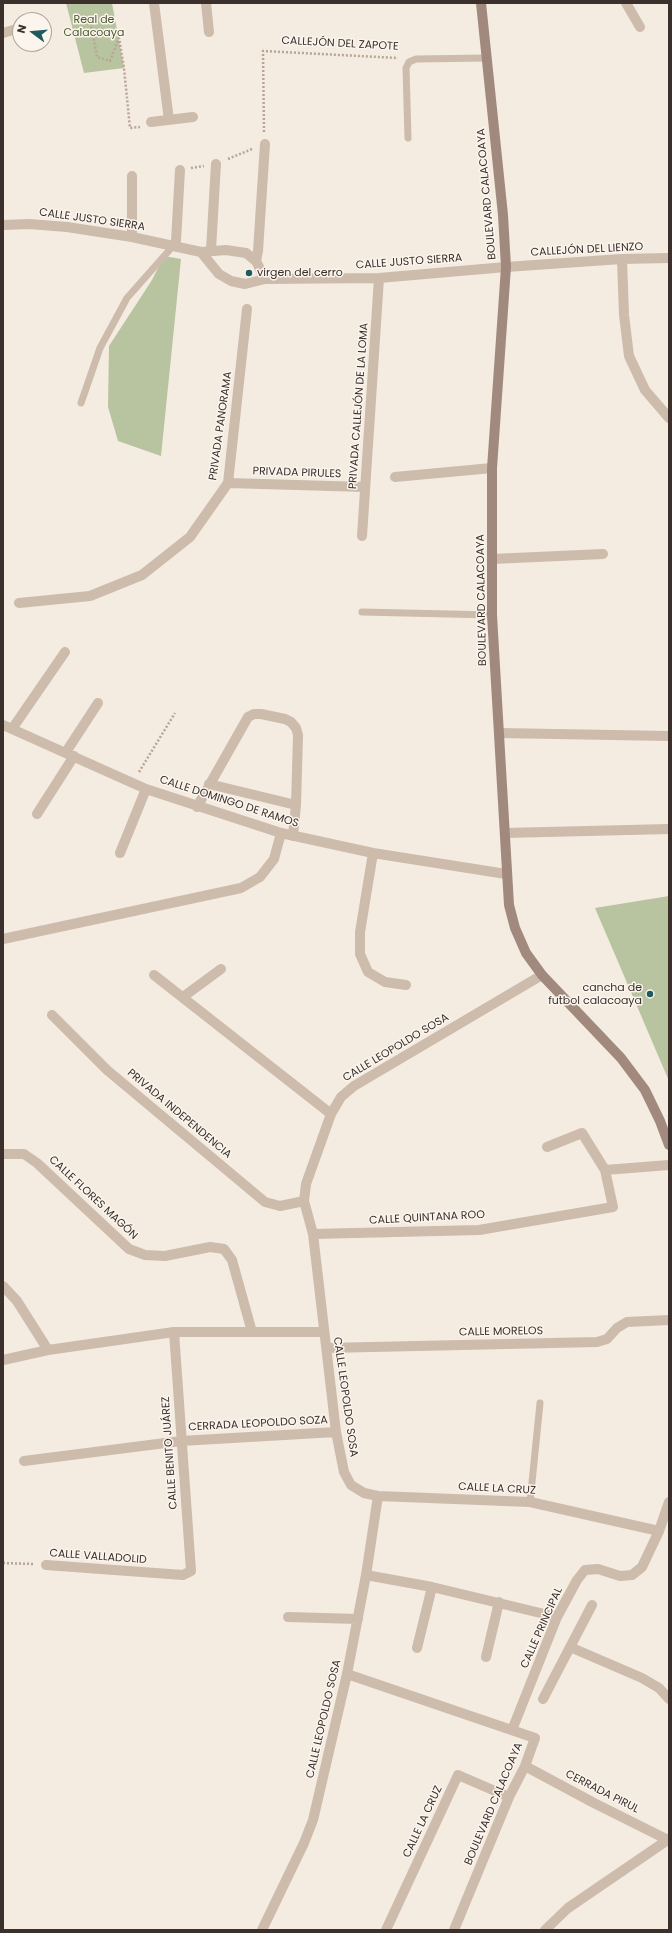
<!DOCTYPE html>
<meta charset="utf-8">
<style>
body{margin:0}
#map{position:relative;width:672px;height:1933px;overflow:hidden;background:#f4ebe1;font-family:Poppins,sans-serif}
canvas{display:block}
.frame{position:absolute;inset:0;border:4px solid #3b302b;pointer-events:none}
.north{position:absolute;left:12px;top:12px;width:40px;height:40px;box-sizing:border-box;background:#fbf5ee;border:1px solid #aea6a0;border-radius:50%;rotate:286deg;font-size:11px;font-weight:700;line-height:16px;text-align:center;color:#3b302b}
.north::after{content:'';display:block;margin:auto;width:14px;height:18px;background:#1f5a5e;clip-path:polygon(50% 0,100% 100%,50% 72%,0 100%)}
</style>
<div id="map">
<canvas width="672" height="1933"></canvas>
<div class="frame"></div>
<div class="north">N</div>
</div>
<script>
const c = document.querySelector('canvas').getContext('2d');
c.lineJoin = 'round';
function fillPath(path, color) { c.fillStyle = color; c.fill(path, 'evenodd'); }
const shape = rows => new Path2D(rows.map(r => 'M' + r).join(''));
function stroke(path, color, width, dash) { c.strokeStyle = color; c.lineWidth = width; c.lineCap = dash ? 'butt' : 'round'; c.setLineDash(dash || []); c.stroke(path); }
function write(font, color, halo, rows, align = 'center') {
  c.font = font + ' Poppins,sans-serif'; c.lineWidth = 3; c.setLineDash([]); c.textBaseline = 'middle'; c.strokeStyle = halo; c.fillStyle = color; for (const [text, x, y, turn = 0] of rows) {
    c.save(); c.translate(x, y); c.rotate((+turn || 0) * Math.PI / 180); c.textAlign = isNaN(turn) ? turn : align; if (halo) c.strokeText(text, 0, 0); c.fillText(text, 0, 0); c.restore();
  }
}
fillPath(shape([
 [66,3,112,3,124,68,84,73],
 [164,256,181,259,161,456,118,441,108,407,109,346,152,280],
 [669,896,669,1081,595,908]
]), '#b8c4a0');
stroke(shape([
 [90,19,97,57,110,61,119,38,124,68,130,128,140,127],
 [264,132,263,51,398,58],
 [228,159,252,149],
 [191,168,204,166],
 [139,772,175,713],
 [3,1563,34,1564]
]), '#b9a596', 2.5, [2, 2]);
stroke(shape([
 [408,138,406,68,409,62,416,59,486,58],
 [81,403,100,348,127,298,173,246],
 [362,612,492,615],
 [530,1502,540,1403]
]), '#cdbbac', 7);
stroke(shape([
 [154,3,169,120],
 [206,3,209,32],
 [626,3,640,27],
 [3,33,20,28],
 [151,122,193,117],
 [3,225,29,224,67,227,132,237,201,252,226,250,246,253,256,261,265,279],
 [132,237,132,176],
 [173,246,176,241,180,170],
 [211,250,216,164],
 [201,252,219,274,231,281,245,284,265,279,379,278,506,267,622,259,669,258],
 [622,259,624,315,629,356,645,390,669,418],
 [256,261,258,251,265,144],
 [395,477,492,468],
 [228,483,365,487],
 [362,536,379,278],
 [492,559,603,554],
 [19,603,90,596,142,575,190,537,228,483,247,309],
 [3,725,146,789,281,833,373,853,506,874],
 [12,729,65,652],
 [499,733,669,736],
 [66,752,98,703],
 [209,784,296,805],
 [197,807,248,717,254,714,261,714,285,719,291,722,296,728,298,735,296,805,293,836],
 [37,814,74,756],
 [505,833,669,829],
 [120,853,146,789],
 [373,853,360,932,360,954,368,972,385,982,406,985],
 [3,939,241,888,260,877,274,859,281,833],
 [154,975,331,1114],
 [542,975,354,1086,341,1097,331,1114,306,1184,304,1201,313,1234,336,1432,344,1472,351,1485,364,1493,378,1496,530,1502,659,1531],
 [183,997,221,969],
 [52,1015,107,1070,265,1202,280,1206,304,1201],
 [3,1154,24,1154,37,1163,129,1249,145,1255,165,1256,210,1247,224,1249,232,1260,252,1332],
 [605,1170,669,1165],
 [313,1234,479,1230,613,1207,605,1170,582,1133,547,1147],
 [3,1286,17,1301,48,1350],
 [327,1348,597,1342,607,1339,617,1328,627,1322,669,1320],
 [3,1360,48,1350,174,1332,324,1332],
 [24,1461,181,1441,336,1432],
 [46,1565,183,1575,191,1571,174,1332],
 [366,1575,432,1587,557,1617],
 [288,1617,358,1619],
 [570,1647,642,1678,659,1688,669,1699],
 [417,1648,432,1587],
 [486,1657,499,1602],
 [347,1674,535,1738,525,1766,509,1797,454,1930],
 [543,1699,592,1605],
 [512,1730,557,1617,577,1580,585,1570,598,1569,620,1576,632,1575,642,1567,659,1531,669,1502],
 [525,1766,594,1803,668,1840],
 [262,1930,304,1843,313,1820,347,1674,366,1575,378,1496],
 [386,1930,458,1775,509,1797],
 [545,1930,568,1908,669,1839]
]), '#cdbbac', 10);
stroke(shape([
 [481,3,503,215,506,267,492,468,492,615,509,905,515,928,526,953,542,975,621,1058,645,1090,660,1121,669,1145]
]), '#a18a7d', 10);
for (const [x, y, r, color] of [
 [249,273,4,"#1f5a5e"],
 [650,994,4,"#1f5a5e"]
]) { const dot = new Path2D(); dot.arc(x, y, r, 0, 2 * Math.PI); c.fillStyle = color; c.fill(dot); stroke(dot, '#fbf5ee', 1.5); }
write('11px', '#4a5a2e', '#fbf5ee', [
 ["Real de",94,20],
 ["Calacoaya",94,33]
]);
write('11px', '#3b302b', '#fbf5ee', [
 ["CALLEJÓN DEL ZAPOTE",340,44,3],
 ["BOULEVARD CALACOAYA",487,194,-95],
 ["CALLE JUSTO SIERRA",92,220,8],
 ["CALLEJÓN DEL LIENZO",587,250,-3],
 ["CALLE JUSTO SIERRA",409,262,-4],
 ["PRIVADA CALLEJÓN DE LA LOMA",359,406,-86],
 ["PRIVADA PANORAMA",221,426,-82],
 ["PRIVADA PIRULES",297,473,2],
 ["BOULEVARD CALACOAYA",482,600,-91],
 ["CALLE DOMINGO DE RAMOS",229,802,18],
 ["CALLE LEOPOLDO SOSA",396,1048,-31],
 ["PRIVADA INDEPENDENCIA",179,1114,40],
 ["CALLE FLORES MAGÓN",93,1198,43],
 ["CALLE QUINTANA ROO",427,1218,-3],
 ["CALLE MORELOS",501,1332,-1],
 ["CALLE LEOPOLDO SOSA",345,1397,82],
 ["CERRADA LEOPOLDO SOZA",258,1424,-3],
 ["CALLE BENITO JUÁREZ",170,1453,-94],
 ["CALLE LA CRUZ",497,1489,3],
 ["CALLE VALLADOLID",98,1557,4],
 ["CALLE PRINCIPAL",542,1628,-66],
 ["CALLE LEOPOLDO SOSA",324,1719,-77],
 ["CERRADA PIRUL",602,1792,27],
 ["BOULEVARD CALACOAYA",494,1804,-67],
 ["CALLE LA CRUZ",423,1822,-65]
]);
write('11px', '#3b302b', '#fbf5ee', [
 ["virgen del cerro",257,273],
 ["cancha de",642,988,"right"],
 ["futbol calacoaya",642,1001,"right"]
], 'left');
</script>
